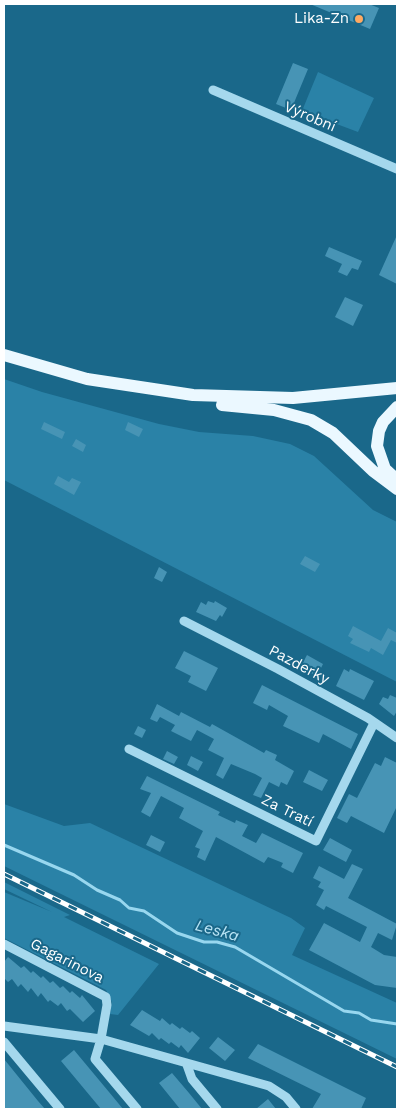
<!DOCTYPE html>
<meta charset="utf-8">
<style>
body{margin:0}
#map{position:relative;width:401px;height:1113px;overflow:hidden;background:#1a688a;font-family:"Work Sans",sans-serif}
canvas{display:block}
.frame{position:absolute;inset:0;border:5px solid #fff;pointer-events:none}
</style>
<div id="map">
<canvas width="401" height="1113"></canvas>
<div class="frame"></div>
</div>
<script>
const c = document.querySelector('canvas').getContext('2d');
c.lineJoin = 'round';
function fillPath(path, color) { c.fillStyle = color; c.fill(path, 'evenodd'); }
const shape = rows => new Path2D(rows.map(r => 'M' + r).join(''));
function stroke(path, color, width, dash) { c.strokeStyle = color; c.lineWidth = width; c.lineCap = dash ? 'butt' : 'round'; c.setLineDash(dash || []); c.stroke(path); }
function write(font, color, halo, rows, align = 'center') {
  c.font = font + ' "Work Sans",sans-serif'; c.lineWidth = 4; c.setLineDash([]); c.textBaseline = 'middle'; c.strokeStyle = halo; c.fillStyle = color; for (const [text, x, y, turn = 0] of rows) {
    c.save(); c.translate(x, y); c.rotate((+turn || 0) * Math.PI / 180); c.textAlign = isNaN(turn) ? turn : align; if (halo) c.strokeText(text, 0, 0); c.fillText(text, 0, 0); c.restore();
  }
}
fillPath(shape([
 [318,72,374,98,358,132,302,111],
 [4,379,42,392,159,424,199,432,253,436,290,444,314,456,373,510,397,522,397,682,4,480],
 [4,804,64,826,90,823,291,918,305,928,292,955,397,1003,397,1059,4,866],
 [4,882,70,915,64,917,159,964,118,1015,110,1014,112,1002,106,990,4,938,4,892,52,912,4,889]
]), '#2a82a7');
stroke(shape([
 [4,845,74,875,97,890,120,900,129,908,144,911,177,933,204,942,217,942,235,947,344,1011,359,1013,371,1020,397,1024]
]), '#98d7ef', 3);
fillPath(shape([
 [310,4,369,4,379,8,370,29],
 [293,63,308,69,291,110,276,104],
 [397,235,397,284,379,275],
 [329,247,362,261,358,270,352,268,347,276,338,272,342,264,325,256],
 [345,297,363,305,353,326,335,317],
 [44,422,65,432,62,439,41,429],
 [128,422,143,429,139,437,125,430],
 [76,439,86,445,83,452,72,446],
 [58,476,69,482,72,478,81,482,74,495,54,484],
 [305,556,320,564,315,572,300,564],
 [159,567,167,572,162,582,154,578],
 [208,601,214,603,215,601,227,608,222,617,220,615,216,621,196,612,201,602,206,605],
 [353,626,381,641,388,628,397,633,397,643,391,640,383,655,371,648,369,652,350,643,353,639,348,636],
 [184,651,218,668,206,691,188,682,191,676,175,668],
 [307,655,323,664,317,676,300,668],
 [344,669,349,672,350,669,374,681,364,700,336,686],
 [262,685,358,734,351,749,323,734,319,743,283,726,288,716,269,705,267,710,253,703],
 [390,695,397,698,397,711,394,716,379,704,383,697,388,699],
 [157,704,179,716,181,712,210,727,212,724,264,753,266,750,277,755,275,760,294,771,287,785,281,782,279,787,269,782,261,798,253,795,262,778,255,774,231,764,223,779,216,775,224,758,208,750,214,739,197,730,191,741,171,731,175,725,160,717,157,722,150,719],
 [138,726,146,730,142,738,134,734],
 [167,751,178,757,174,764,163,759],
 [191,756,203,762,198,771,187,765],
 [385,757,397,763,397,806,384,833,351,816,347,823,337,818,349,794,357,798,375,763,381,766],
 [309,770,328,780,322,791,303,782],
 [147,776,220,812,218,815,235,823,236,820,248,825,242,836,256,843,262,833,303,853,293,873,281,867,283,863,268,857,264,863,216,837,205,861,197,857,200,849,195,847,203,831,179,818,184,808,161,796,150,817,141,812,151,793,140,789],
 [151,835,165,842,160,852,146,845],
 [330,838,352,850,346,862,323,850],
 [352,864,363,869,348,898,397,924,392,940,378,933,371,947,384,955,397,957,397,988,375,985,309,950,324,923,360,942,367,927,326,906,324,910,316,905,324,890,318,887,321,882,313,878,319,866,344,879],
 [8,957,21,968,24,966,31,973,33,971,41,978,43,976,50,983,53,981,60,988,63,986,70,993,72,991,80,998,82,995,95,1011,83,1022,70,1009,67,1011,61,1003,58,1006,50,1000,48,1002,41,993,38,997,31,988,28,992,21,984,18,987,12,979,8,982,4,978,4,962],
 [142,1010,160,1021,162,1018,170,1025,172,1023,180,1029,182,1027,190,1033,192,1031,200,1038,188,1053,181,1045,179,1048,171,1042,169,1044,161,1038,159,1040,152,1033,149,1036,130,1025],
 [218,1037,235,1050,225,1061,209,1048],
 [258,1044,366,1098,361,1109,312,1109,321,1094,248,1058],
 [74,1050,109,1092,123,1109,101,1109,61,1061],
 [4,1059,38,1101,45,1109,4,1109],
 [172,1073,189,1093,202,1109,180,1109,159,1083],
 [268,1099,276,1109,256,1109]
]), '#4794b5');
stroke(shape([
 [213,90,397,169],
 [184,621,278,669,368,718,397,738],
 [129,749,316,841,374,723],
 [4,944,106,997,107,1005,101,1039,95,1059,137,1109],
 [4,1026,101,1039,269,1086,286,1097,296,1109],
 [4,1042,60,1109],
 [187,1065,192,1079,217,1109]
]), '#a5d8ed', 9);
stroke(shape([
 [4,355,87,379,193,395,293,398,397,388],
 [222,405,274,410,311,420,333,433,373,471,397,489],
 [397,407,383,422,379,431,377,446,385,469,397,480]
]), '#ebf8ff', 12);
const rail = shape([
 [4,874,397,1067]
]);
stroke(rail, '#fff', 5);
stroke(rail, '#1a688a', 3, [9]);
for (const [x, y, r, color] of [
 [359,19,5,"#ffa961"]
]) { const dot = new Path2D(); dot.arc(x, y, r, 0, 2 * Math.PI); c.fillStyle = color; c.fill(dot); stroke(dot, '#1a688a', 2); }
write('15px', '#fff', '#1a688a', [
 ["Lika-Zn",349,19]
], 'right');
write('15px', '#fff', '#1a688a', [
 ["Výrobní",310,117,23],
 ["Pazderky",299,665,28],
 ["Za Tratí",287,811,26],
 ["Gagarinova",67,961,27]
]);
write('italic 16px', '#b9e4f5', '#1a688a', [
 ["Leska",217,931,15]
]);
</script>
